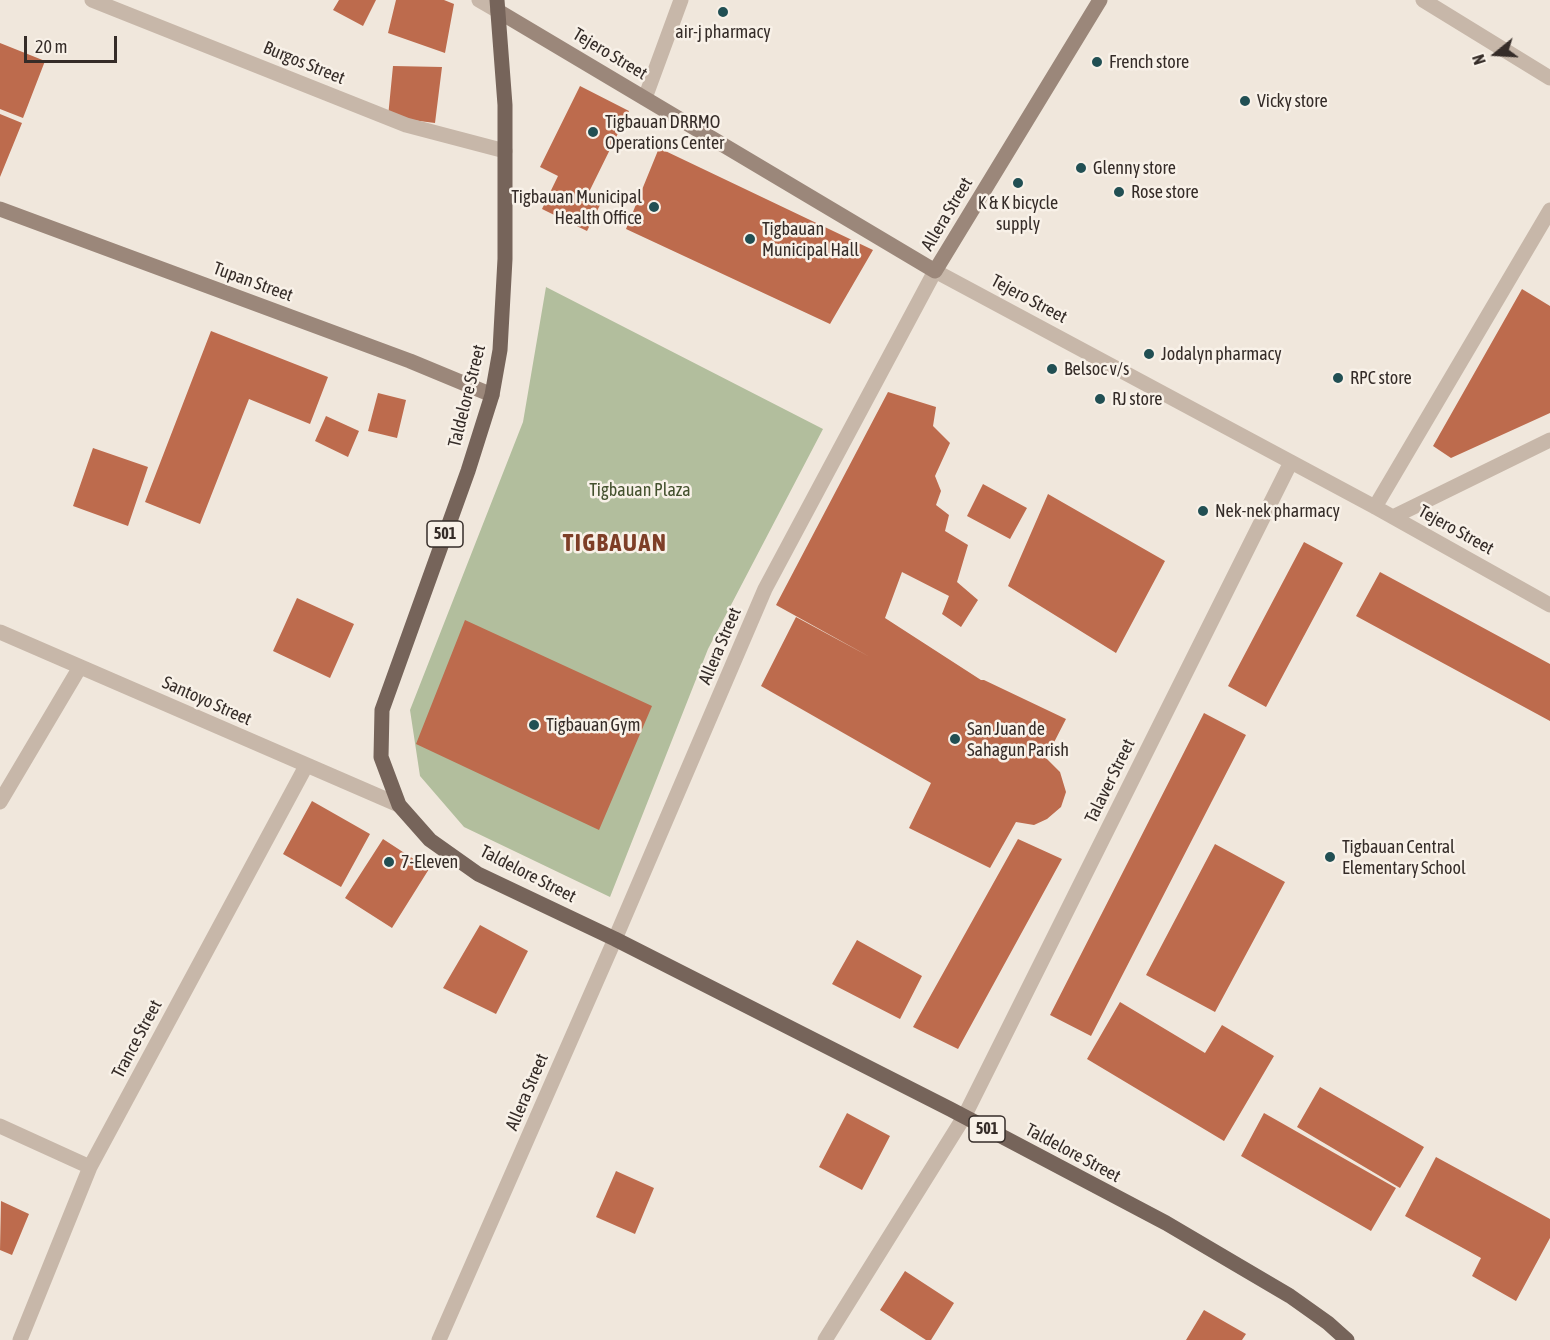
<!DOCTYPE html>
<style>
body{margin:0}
#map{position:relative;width:1550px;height:1340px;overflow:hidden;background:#f0e7dc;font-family:"Asap Condensed",sans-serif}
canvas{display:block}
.north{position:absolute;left:1466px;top:24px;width:60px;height:60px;-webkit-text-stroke:4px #f8f1e8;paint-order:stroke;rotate:252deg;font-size:16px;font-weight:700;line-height:24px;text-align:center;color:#352c28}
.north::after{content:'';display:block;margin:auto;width:21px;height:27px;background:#352c28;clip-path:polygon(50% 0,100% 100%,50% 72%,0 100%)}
.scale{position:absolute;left:24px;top:36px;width:93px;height:27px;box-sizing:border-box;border:3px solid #352c28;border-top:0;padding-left:8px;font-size:18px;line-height:21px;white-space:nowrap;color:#352c28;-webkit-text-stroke:4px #f8f1e8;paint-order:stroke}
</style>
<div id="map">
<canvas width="1550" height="1340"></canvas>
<div class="north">N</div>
<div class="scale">20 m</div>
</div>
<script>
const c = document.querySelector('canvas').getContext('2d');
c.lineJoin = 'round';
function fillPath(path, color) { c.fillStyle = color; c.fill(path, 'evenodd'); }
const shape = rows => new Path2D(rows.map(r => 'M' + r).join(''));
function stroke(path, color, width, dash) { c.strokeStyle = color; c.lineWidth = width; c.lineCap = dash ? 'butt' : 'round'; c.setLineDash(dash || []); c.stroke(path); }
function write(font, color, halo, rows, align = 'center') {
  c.font = font + ' "Asap Condensed",sans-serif'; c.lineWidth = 5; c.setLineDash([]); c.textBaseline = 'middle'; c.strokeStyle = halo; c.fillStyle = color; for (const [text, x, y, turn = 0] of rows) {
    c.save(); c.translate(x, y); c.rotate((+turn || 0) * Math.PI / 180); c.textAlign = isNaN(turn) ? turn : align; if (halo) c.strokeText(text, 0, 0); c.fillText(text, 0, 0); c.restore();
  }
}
fillPath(shape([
 [546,287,823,429,708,649,610,897,464,827,420,776,410,710,523,422]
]), '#b2be9d');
fillPath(shape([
 [339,0,376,0,363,26,333,10],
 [396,0,444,0,454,4,445,53,388,33],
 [0,43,45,61,23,118,0,109],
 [393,66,442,67,435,123,388,117],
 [580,86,629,111,589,192,603,199,587,231,542,209,558,176,540,167],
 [0,114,22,123,0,177],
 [659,148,873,250,830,324,626,229],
 [1522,289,1550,306,1550,413,1451,458,1433,446],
 [211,331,328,377,310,424,249,399,200,524,145,502],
 [888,392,936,407,933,426,950,443,935,476,941,491,936,505,949,515,945,531,968,545,957,582,978,600,961,627,942,614,949,596,902,572,885,618,981,680,984,680,1066,719,1046,758,1060,772,1066,792,1061,807,1047,819,1034,825,1016,822,990,868,909,828,931,783,761,686,796,617,870,657,776,605],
 [378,393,406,400,397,438,368,431],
 [326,416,359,431,348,457,315,441],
 [93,448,148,467,128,526,73,506],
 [983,484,1027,508,1010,539,967,516],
 [1048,494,1165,561,1116,653,1008,586],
 [1304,542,1343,563,1266,707,1228,686],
 [1380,572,1550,664,1550,721,1356,616],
 [297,598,354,624,330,678,273,651],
 [465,620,652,706,599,830,416,744],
 [1204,713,1246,735,1091,1036,1050,1015],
 [312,801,370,834,341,887,283,854],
 [383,839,429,869,392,928,345,898],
 [1018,839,1062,859,958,1049,913,1027],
 [1215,844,1285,882,1215,1012,1146,975],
 [480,925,528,951,496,1014,443,988],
 [857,940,922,976,900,1019,832,984],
 [1120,1002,1205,1053,1222,1025,1274,1056,1224,1141,1087,1059],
 [1320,1087,1424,1147,1400,1188,1297,1127],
 [847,1113,890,1136,862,1190,819,1167],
 [1264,1113,1396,1188,1371,1231,1241,1156],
 [1436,1157,1550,1219,1550,1238,1516,1301,1472,1276,1481,1258,1405,1216],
 [616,1171,654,1188,635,1234,596,1217],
 [1,1201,29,1214,12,1255,0,1250],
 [905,1271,954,1303,931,1340,926,1340,880,1310],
 [1204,1310,1246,1334,1242,1340,1186,1340]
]), '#bd6b4d');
stroke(shape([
 [92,0,406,125,505,151],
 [479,0,498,11],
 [1423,0,1550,78],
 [645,98,681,0],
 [1375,507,1550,210],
 [1393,517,1550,440],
 [0,632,399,805],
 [0,802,80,667],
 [0,1126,90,1167],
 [20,1340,90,1167,306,766],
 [439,1340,615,939,765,589,935,271,1375,507,1550,605],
 [825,1340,964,1117,1291,462]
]), '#c7b7a9', 15);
stroke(shape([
 [498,11,935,271,1100,0],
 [0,209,410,361,492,395]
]), '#9b877a', 15);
stroke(shape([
 [497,0,505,105,505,259,500,350,492,395,468,471,382,710,381,757,399,805,430,840,478,874,615,939,950,1109,1166,1223,1290,1296,1328,1323,1347,1340]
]), '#76645a', 15);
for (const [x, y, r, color] of [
 [723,12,6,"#214f53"],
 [1097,62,6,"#214f53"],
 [1245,101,6,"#214f53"],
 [593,132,6,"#214f53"],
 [1081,168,6,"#214f53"],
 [1018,183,6,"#214f53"],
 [1119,192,6,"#214f53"],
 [654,207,6,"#214f53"],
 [750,239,6,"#214f53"],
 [1149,354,6,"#214f53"],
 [1052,369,6,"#214f53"],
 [1338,378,6,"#214f53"],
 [1100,399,6,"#214f53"],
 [1203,511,6,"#214f53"],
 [534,725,6,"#214f53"],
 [955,739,6,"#214f53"],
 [1330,857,6,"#214f53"],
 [389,862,6,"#214f53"]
]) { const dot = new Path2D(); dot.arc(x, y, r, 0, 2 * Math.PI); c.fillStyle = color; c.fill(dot); stroke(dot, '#f8f1e8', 2); }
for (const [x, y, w] of [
 [445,534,36],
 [987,1129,36]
]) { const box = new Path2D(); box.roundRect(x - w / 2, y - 13, w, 26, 4.5); c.fillStyle = '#f8f1e8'; c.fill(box); stroke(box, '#352c28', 1.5); }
write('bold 16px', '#352c28', null, [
 ["501",445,534],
 ["501",987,1129]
]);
write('18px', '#352c28', '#f8f1e8', [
 ["air-j pharmacy",723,32,"center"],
 ["French store",1109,62],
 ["Vicky store",1257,101],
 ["Tigbauan DRRMO",605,122],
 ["Operations Center",605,143],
 ["Glenny store",1093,168],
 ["Rose store",1131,192],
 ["Tigbauan Municipal",642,197,"right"],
 ["Health Office",642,218,"right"],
 ["K & K bicycle",1018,203,"center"],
 ["supply",1018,224,"center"],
 ["Tigbauan",762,229],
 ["Municipal Hall",762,250],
 ["Jodalyn pharmacy",1161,354],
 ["Belsoc v/s",1064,369],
 ["RPC store",1350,378],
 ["RJ store",1112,399],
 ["Nek-nek pharmacy",1215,511],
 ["Tigbauan Gym",546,725],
 ["San Juan de",967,729],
 ["Sahagun Parish",967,750],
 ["Tigbauan Central",1342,847],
 ["Elementary School",1342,868],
 ["7-Eleven",401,862]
], 'left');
write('18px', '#352c28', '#f8f1e8', [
 ["Tejero Street",610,54,31],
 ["Burgos Street",304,63,22],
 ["Allera Street",947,214,-59],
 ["Tupan Street",253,282,20],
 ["Tejero Street",1029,299,28],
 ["Taldelore Street",467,396,-76],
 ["Tejero Street",1456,530,29],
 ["Allera Street",720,646,-67],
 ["Santoyo Street",207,701,24],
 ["Talaver Street",1110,781,-64],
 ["Taldelore Street",528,874,27],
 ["Trance Street",137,1039,-62],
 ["Allera Street",527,1092,-67],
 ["Taldelore Street",1073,1153,28]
]);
write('18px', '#44512e', '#f8f1e8', [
 ["Tigbauan Plaza",640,490]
]);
c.letterSpacing = '1.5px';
write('bold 24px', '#7e3e27', '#f8f1e8', [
 ["TIGBAUAN",615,543]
]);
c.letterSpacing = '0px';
</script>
